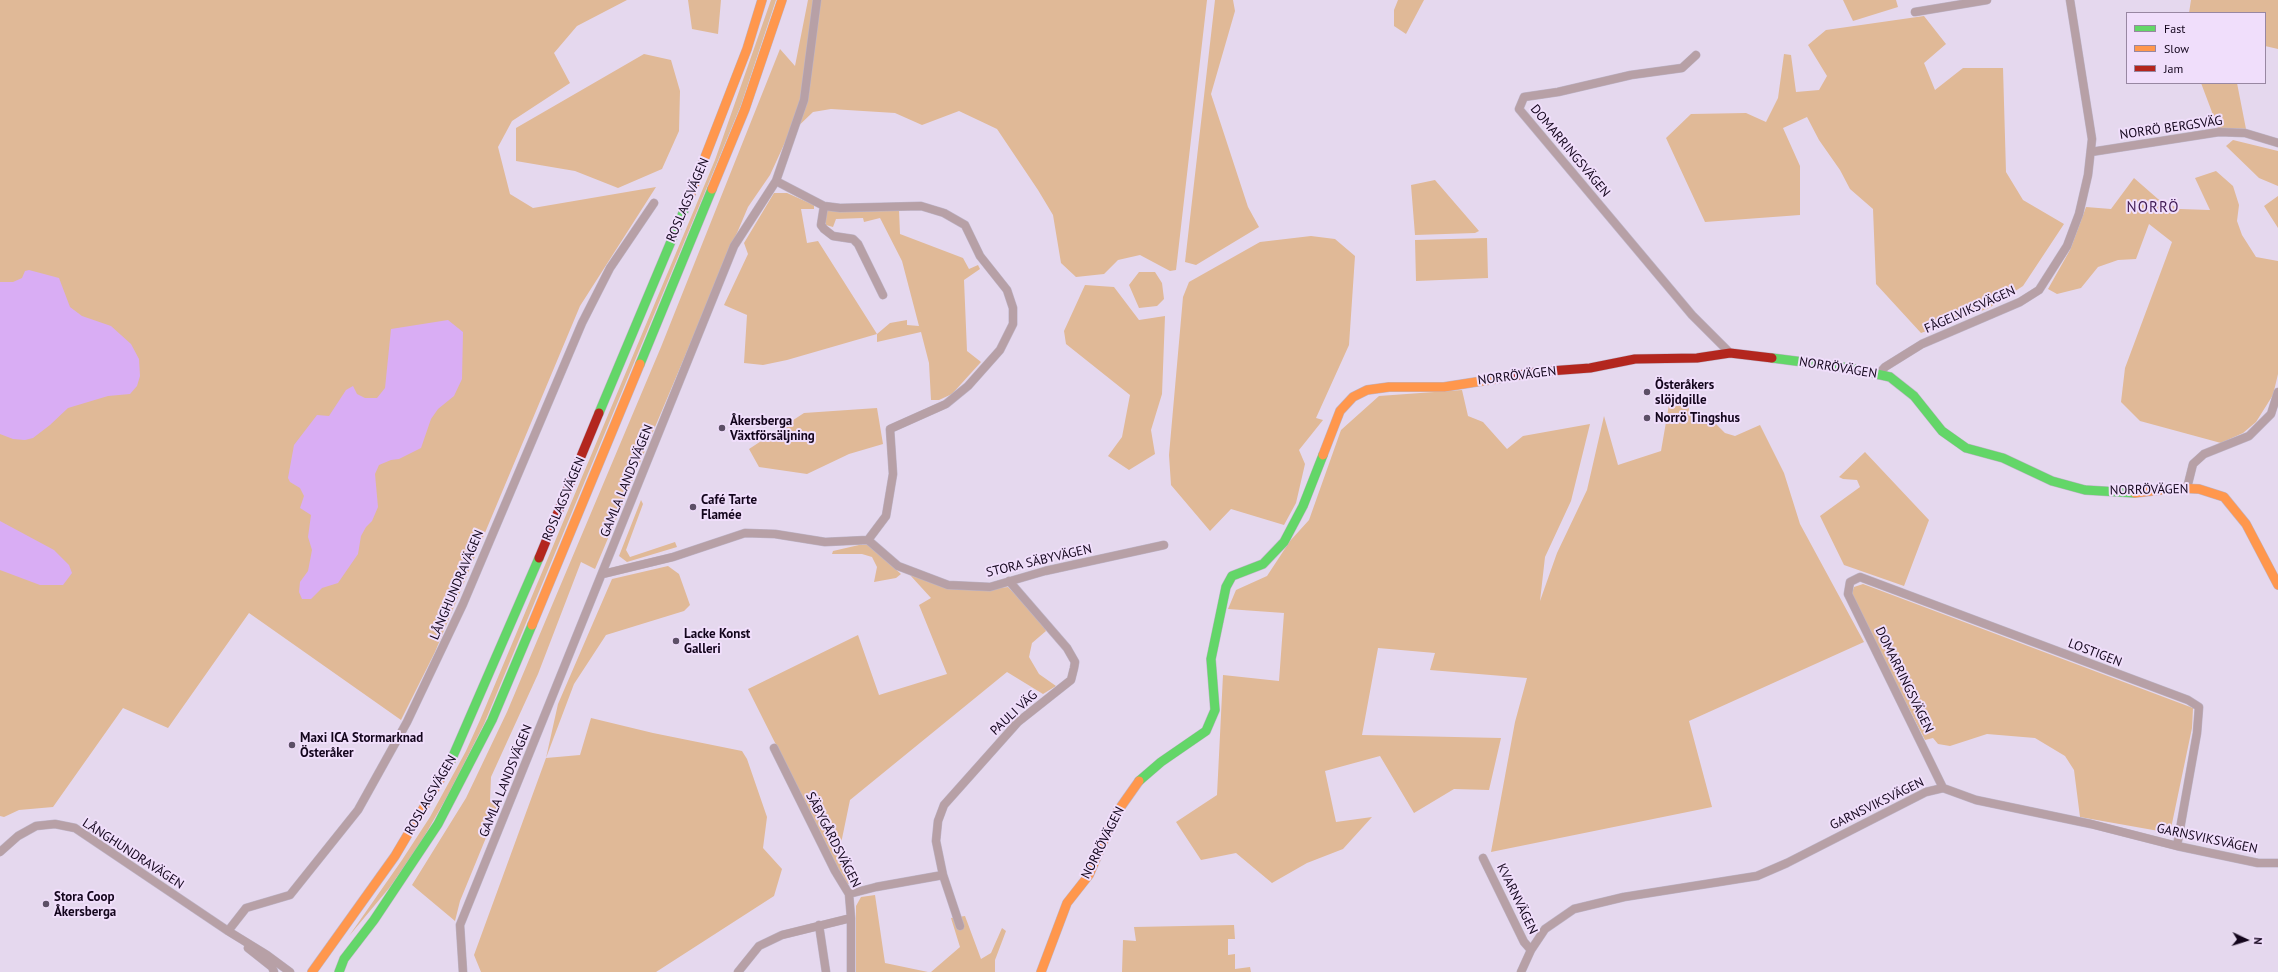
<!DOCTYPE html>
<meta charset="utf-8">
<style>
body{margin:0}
#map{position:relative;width:2278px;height:972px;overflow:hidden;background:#e5d8ee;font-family:"PT Sans",sans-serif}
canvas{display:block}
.legend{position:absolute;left:2126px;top:12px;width:140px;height:72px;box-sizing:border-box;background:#f0defb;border:1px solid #9887a2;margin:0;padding:5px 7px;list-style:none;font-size:12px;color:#13051c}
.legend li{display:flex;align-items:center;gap:8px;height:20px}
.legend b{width:20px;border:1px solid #9887a2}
.north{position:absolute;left:2226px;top:920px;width:40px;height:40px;-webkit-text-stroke:3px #f0defb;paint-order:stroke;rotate:94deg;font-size:11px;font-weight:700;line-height:16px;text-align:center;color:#13051c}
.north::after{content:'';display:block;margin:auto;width:14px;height:18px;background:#13051c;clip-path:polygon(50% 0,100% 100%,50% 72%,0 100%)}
</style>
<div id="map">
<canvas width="2278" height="972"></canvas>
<ul class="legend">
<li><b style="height:5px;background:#63d668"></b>Fast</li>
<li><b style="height:5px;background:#ff974d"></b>Slow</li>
<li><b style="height:5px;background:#b3261e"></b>Jam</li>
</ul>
<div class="north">N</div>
</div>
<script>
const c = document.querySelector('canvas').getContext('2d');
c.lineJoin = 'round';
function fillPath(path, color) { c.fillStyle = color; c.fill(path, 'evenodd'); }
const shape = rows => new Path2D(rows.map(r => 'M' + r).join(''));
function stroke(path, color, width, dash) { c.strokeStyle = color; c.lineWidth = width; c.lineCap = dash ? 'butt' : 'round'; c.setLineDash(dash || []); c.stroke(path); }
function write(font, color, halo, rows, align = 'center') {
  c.font = font + ' "PT Sans",sans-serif'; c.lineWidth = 4; c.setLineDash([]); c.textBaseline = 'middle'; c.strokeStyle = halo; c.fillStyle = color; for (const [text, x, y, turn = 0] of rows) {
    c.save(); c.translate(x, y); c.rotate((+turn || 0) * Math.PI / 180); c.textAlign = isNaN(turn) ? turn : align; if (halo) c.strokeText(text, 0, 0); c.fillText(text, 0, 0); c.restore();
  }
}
fillPath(shape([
 [0,0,627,0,577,26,554,53,570,83,512,121,498,147,510,194,533,208,656,187,580,306,435,652,401,720,249,613,168,728,123,708,53,807,19,810,4,817,0,816],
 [688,0,721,0,718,34,692,29],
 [771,0,776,0,741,105,484,724,448,795,421,842,390,887,349,936,402,860,430,817,466,751,480,720,715,160],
 [808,0,1207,0,1176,270,1170,271,1140,255,1118,260,1104,274,1076,277,1061,263,1053,215,1038,190,997,129,959,111,922,125,895,113,831,109,813,112,788,136,770,175,748,207,595,569,581,562,538,674,491,777,490,800,499,806,460,901,455,921,412,885,466,798,507,712,661,347,780,49,795,66],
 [1215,0,1233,0,1235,11,1211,94,1248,207,1259,227,1196,265,1185,262],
 [1398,0,1424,0,1406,34,1394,26,1394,10],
 [1843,0,1896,0,1898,7,1853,21],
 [2191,0,2278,0,2278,49,2265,46,2265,13,2189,13],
 [1924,16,1946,44,1924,63,1935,90,1963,68,2003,68,2006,172,2023,200,2064,224,2023,286,1989,308,1921,333,1876,284,1873,209,1850,189,1840,170,1819,140,1807,117,1783,128,1800,166,1800,215,1705,222,1666,138,1691,114,1746,113,1766,122,1778,98,1784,54,1791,55,1796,92,1819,90,1827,76,1808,45,1826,30],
 [644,54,671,60,680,91,679,131,662,169,618,188,575,171,516,161,516,128],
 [2201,83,2237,83,2246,129,2218,128],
 [2233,140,2278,151,2278,186,2259,178,2226,146],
 [2216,171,2233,186,2239,205,2237,221,2242,235,2256,257,2278,261,2278,374,2273,395,2256,422,2243,433,2221,443,2140,421,2121,402,2125,368,2172,242,2149,224,2136,259,2118,260,2098,267,2081,288,2057,294,2048,289,2070,250,2086,207,2111,209,2134,178,2158,199,2180,209,2210,210,2195,178],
 [1435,180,1479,231,1475,233,1415,235,1411,185],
 [774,193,787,193,814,205,814,209,801,209,807,243,818,241,877,334,890,323,907,320,907,325,919,326,902,261,880,218,864,222,863,218,836,219,833,227,826,225,826,209,899,210,900,234,963,258,969,269,978,265,980,269,964,280,967,351,981,362,952,394,939,400,931,400,929,363,921,332,877,342,877,334,787,360,763,365,744,363,747,315,724,305,748,254,744,243],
 [2278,196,2278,228,2264,206],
 [1311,236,1335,239,1355,256,1349,345,1316,418,1323,420,1299,450,1305,464,1296,503,1284,525,1231,509,1210,531,1171,485,1169,455,1183,297,1189,282,1260,242],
 [1487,238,1488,278,1416,281,1415,240],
 [1139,272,1155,272,1162,283,1164,299,1157,306,1139,308,1129,285],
 [1085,285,1114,287,1139,320,1165,316,1162,394,1151,430,1155,454,1129,470,1108,456,1122,437,1130,395,1066,344,1064,331],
 [1462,390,1468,416,1483,422,1507,449,1523,436,1590,424,1571,501,1545,557,1540,601,1557,553,1587,490,1604,416,1618,465,1661,451,1670,399,1688,396,1689,410,1695,415,1714,417,1715,423,1725,433,1735,436,1760,425,1784,473,1800,524,1864,642,1689,721,1712,807,1491,852,1515,722,1527,678,1430,670,1435,653,1378,648,1362,735,1501,738,1489,790,1454,789,1414,813,1380,756,1325,771,1336,822,1372,817,1343,849,1307,863,1272,883,1236,853,1201,860,1176,822,1217,795,1223,675,1279,681,1284,613,1228,609,1236,590,1267,576,1290,541,1309,520,1341,430,1379,396],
 [877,408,883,444,849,454,807,474,759,467,749,449,804,413],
 [1865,452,1929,520,1904,586,1844,565,1820,516,1860,487,1857,480,1843,479,1839,477],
 [641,500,643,504,626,550,630,557,675,542,677,547,627,562,619,556],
 [859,545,869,545,901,574,896,578,874,582,877,567,872,557,862,554,832,554,833,551],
 [668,566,679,574,690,605,684,611,606,635,574,684,546,758,580,755,591,718,653,733,742,751,747,759,767,817,763,848,782,869,774,896,656,972,481,972,474,955,546,758,558,704,612,579],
 [910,575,948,587,982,590,1008,587,1043,623,1046,631,1032,643,1029,657,1039,674,1056,686,1043,694,1007,672,850,800,838,858,854,884,846,884,748,689,858,635,879,695,947,674,919,605,931,598],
 [1863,584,2193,708,2192,728,2170,833,2080,817,2074,770,2065,756,2035,738,1987,734,1950,746,1938,744,1933,738,1925,740,1851,596,1854,587],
 [875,895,885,963,928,972,856,972,856,906,861,897],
 [965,916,981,959,991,953,1002,928,1006,931,995,960,995,972,931,972,960,947,951,918],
 [1234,925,1235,939,1228,939,1228,955,1235,954,1235,969,1250,967,1251,972,1122,972,1123,940,1136,941,1134,927]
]), '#e0b997');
fillPath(shape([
 [29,270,59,278,70,307,82,316,111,326,131,344,139,359,140,376,137,386,130,394,108,396,68,408,50,425,33,438,25,440,13,439,0,434,0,282,13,282,22,278,25,271],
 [448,320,463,332,462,379,454,396,438,409,431,419,421,448,399,459,391,460,379,465,375,474,378,507,372,521,366,527,361,536,358,554,338,583,322,588,311,599,302,599,299,592,300,582,308,571,312,550,308,537,311,515,300,508,304,496,300,488,290,482,288,478,294,445,317,415,329,416,346,390,353,386,357,394,365,398,377,398,385,388,391,329],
 [0,521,54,550,69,565,72,573,63,585,40,585,0,570]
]), '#d9adf4');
const street = shape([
 [1915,12,1987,0],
 [1696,55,1682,68,1631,75,1558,92,1524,97,1519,109,1692,315,1730,353],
 [2091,152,2219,132,2245,133,2278,143],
 [776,181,824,206,840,208,921,206,944,213,965,225,980,256,1007,290,1013,308,1013,324,1000,350,968,386,946,404,890,429,893,474,886,516,868,540],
 [824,206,821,225,824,229,833,236,853,239,858,244,883,295],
 [1878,375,1885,367,1922,344,2020,302,2039,290,2067,246,2079,214,2088,175,2092,139,2070,0],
 [2187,488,2193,464,2204,454,2249,436,2271,414,2278,392],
 [603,574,673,557,745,533,775,534,825,542,868,540,898,566,948,585,990,587,1045,571,1164,545],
 [774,748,835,871,849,894,851,918,851,972],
 [1943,788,1848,594,1850,582,1860,577,2188,700,2199,707,2197,733,2177,846],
 [0,852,18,836,36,826,55,824,75,828,228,931,246,908,290,895,358,810,407,722,463,604,582,323,610,268,654,203],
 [1483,858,1524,942,1531,950],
 [849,894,876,887,943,875],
 [819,925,826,972],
 [960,926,943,875,936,841,938,821,944,805,1018,722,1071,680,1074,668,1075,662,1067,648,1009,581],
 [228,931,267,955,290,972],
 [248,948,272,967,274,972],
 [463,972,460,925,734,246,776,181,804,100,817,0],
 [738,972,759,946,782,935,851,918],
 [1521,972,1531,950,1545,929,1574,909,1624,897,1757,876,1787,863,1926,792,1943,788,1976,800,2091,824,2177,846,2258,863,2278,863]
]);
const fast = shape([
 [1772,358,1850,368,1890,377,1914,396,1942,431,1966,448,2003,458,2052,481,2085,490,2135,493],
 [640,364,712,189],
 [599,413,688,201],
 [450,763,539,558],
 [1139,781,1161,762,1206,731,1215,710,1211,659,1226,587,1232,576,1263,564,1284,542,1303,506,1323,455],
 [339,972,344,959,374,920,438,824,492,720,532,625]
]);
const slow = shape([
 [712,189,745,109,782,0],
 [688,201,747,49,762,0],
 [1323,455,1340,411,1353,397,1367,390,1389,387,1444,387,1508,377],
 [2135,493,2177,488,2199,489,2224,497,2246,524,2278,585],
 [532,625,640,364],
 [312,972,395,856,450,763],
 [1041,972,1067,903,1089,875,1115,815,1139,781]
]);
const jam = shape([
 [1508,377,1536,372,1590,368,1635,359,1697,358,1730,353,1772,358],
 [539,558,599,413]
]);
stroke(street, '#beb4c7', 9);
stroke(fast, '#beb4c7', 10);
stroke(slow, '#beb4c7', 10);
stroke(jam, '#beb4c7', 10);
stroke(street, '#b7a0a6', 8);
stroke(fast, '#63d668', 9);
stroke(slow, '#ff974d', 9);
stroke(jam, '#b3261e', 9);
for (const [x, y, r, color] of [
 [1647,392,4,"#5c4f66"],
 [1647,418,4,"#5c4f66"],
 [722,428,4,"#5c4f66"],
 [693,507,4,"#5c4f66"],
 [676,641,4,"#5c4f66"],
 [292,745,4,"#5c4f66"],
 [46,904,4,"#5c4f66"]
]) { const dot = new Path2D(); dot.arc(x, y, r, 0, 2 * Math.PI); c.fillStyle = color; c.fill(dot); stroke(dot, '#f0defb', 1.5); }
write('13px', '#13051c', '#f0defb', [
 ["NORRÖ BERGSVÄG",2171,128,-8],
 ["DOMARRINGSVÄGEN",1570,151,50],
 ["ROSLAGSVÄGEN",688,200,-67],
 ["FÅGELVIKSVÄGEN",1970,310,-24],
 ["NORRÖVÄGEN",1838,368,9],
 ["NORRÖVÄGEN",1517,376,-7],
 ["GAMLA LANDSVÄGEN",627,481,-68],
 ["NORRÖVÄGEN",2149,490,-1],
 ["ROSLAGSVÄGEN",564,499,-67],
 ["STORA SÄBYVÄGEN",1039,561,-13],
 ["LÅNGHUNDRAVÄGEN",457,585,-67],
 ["LOSTIGEN",2095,653,21],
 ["DOMARRINGSVÄGEN",1904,680,64],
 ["PAULI VÄG",1014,713,-43],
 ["GAMLA LANDSVÄGEN",506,781,-68],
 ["ROSLAGSVÄGEN",431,795,-60],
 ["GARNSVIKSVÄGEN",1877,804,-26],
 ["GARNSVIKSVÄGEN",2207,839,12],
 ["SÄBYGÅRDSVÄGEN",833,840,63],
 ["NORRÖVÄGEN",1103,843,-63],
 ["LÅNGHUNDRAVÄGEN",133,854,33],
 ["KVARNVÄGEN",1517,899,64]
]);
write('bold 13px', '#13051c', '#f0defb', [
 ["Österåkers",1655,385],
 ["slöjdgille",1655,400],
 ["Norrö Tingshus",1655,418],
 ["Åkersberga",730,421],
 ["Växtförsäljning",730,436],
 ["Café Tarte",701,500],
 ["Flamée",701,515],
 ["Lacke Konst",684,634],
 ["Galleri",684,649],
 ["Maxi ICA Stormarknad",300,738],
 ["Österåker",300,753],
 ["Stora Coop",54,897],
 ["Åkersberga",54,912]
], 'left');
c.letterSpacing = '1px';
write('15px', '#401a54', '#f0defb', [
 ["NORRÖ",2153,208]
]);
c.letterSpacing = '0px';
</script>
